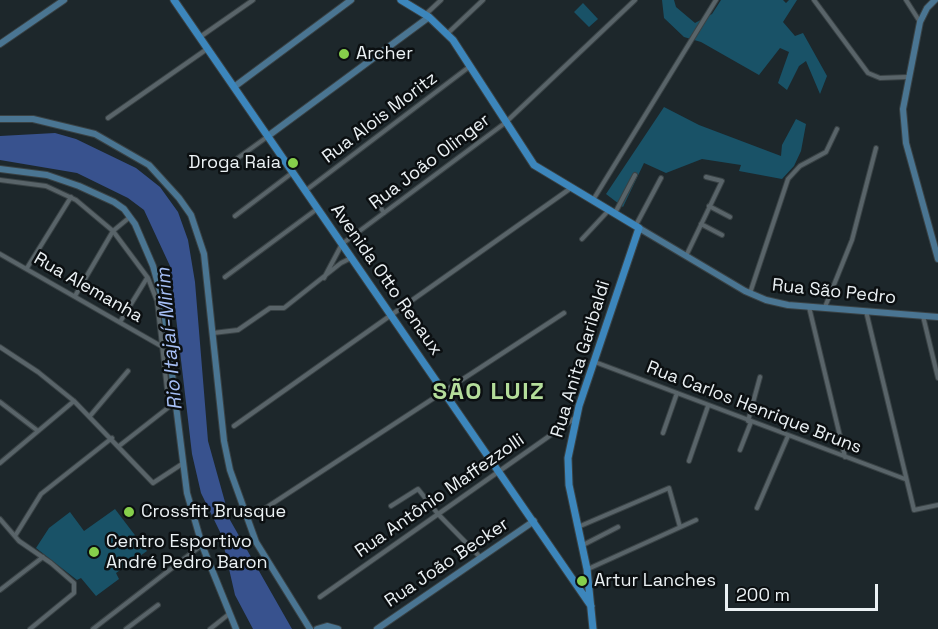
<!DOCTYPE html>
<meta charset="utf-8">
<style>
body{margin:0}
#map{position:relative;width:938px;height:629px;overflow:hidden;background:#1d272b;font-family:"Space Grotesk",sans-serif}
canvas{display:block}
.scale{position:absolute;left:725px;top:584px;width:153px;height:27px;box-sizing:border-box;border:3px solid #ebf1f4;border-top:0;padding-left:8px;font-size:18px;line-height:21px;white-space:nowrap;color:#ebf1f4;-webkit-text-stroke:4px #0b0f11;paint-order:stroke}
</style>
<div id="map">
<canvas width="938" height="629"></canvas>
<div class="scale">200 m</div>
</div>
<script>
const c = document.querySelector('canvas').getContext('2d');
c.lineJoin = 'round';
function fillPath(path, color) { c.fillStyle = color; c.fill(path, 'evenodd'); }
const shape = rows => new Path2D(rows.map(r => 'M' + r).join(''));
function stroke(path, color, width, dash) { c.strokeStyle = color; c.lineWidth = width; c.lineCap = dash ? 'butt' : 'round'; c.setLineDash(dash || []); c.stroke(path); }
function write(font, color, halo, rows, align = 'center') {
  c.font = font + ' "Space Grotesk",sans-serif'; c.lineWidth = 5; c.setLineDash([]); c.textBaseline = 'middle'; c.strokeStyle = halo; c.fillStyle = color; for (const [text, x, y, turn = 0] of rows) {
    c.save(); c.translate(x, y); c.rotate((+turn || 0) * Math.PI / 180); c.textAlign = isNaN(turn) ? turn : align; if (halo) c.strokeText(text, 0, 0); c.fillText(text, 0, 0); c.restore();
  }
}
fillPath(shape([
 [662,0,674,0,676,7,695,23,712,14,721,0,783,0,786,3,789,0,797,0,783,22,795,36,803,33,827,76,820,94,806,61,799,66,787,90,778,83,789,52,780,48,759,75,701,42,684,37,664,18],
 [583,3,598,19,589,27,574,12],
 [664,107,699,125,781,156,782,145,796,119,806,124,801,151,794,166,782,179,739,171,741,165,702,159,666,173,644,163,623,207,606,194],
 [115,509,147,551,116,573,119,579,96,596,81,578,77,580,36,548,49,528,70,512,84,531]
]), '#195267');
fillPath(shape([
 [55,133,76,139,136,168,160,187,178,212,188,240,195,282,208,441,230,520,292,629,253,629,235,595,221,534,201,493,192,454,170,266,144,210,128,198,77,173,0,160,0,136]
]), '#38528e');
const street = shape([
 [814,0,868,73,880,78,907,77],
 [906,0,920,22],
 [426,14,441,0],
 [448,33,483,0],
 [200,37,253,0],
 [108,118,207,49],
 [224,168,267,137],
 [0,180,46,186,76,200,113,231,148,278,157,301,169,407,119,446],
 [305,191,469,67],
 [373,195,384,213],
 [593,200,716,0],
 [709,206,730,217],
 [615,213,635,175],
 [235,216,292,173],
 [701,224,722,235],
 [636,225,661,178],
 [582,239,609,210],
 [0,254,161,346],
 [686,256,722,181,706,177],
 [27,268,71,197],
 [225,277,317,209],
 [324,278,342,244,505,123,635,0],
 [750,293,788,179,800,166,826,152,837,129],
 [75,296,113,231,130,217],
 [809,307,845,457],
 [825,307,852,240,876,148],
 [866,311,914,510,938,505],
 [923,316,938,378],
 [120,322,147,278],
 [213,333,238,330,270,308,284,308,341,263,351,258],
 [0,347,38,372,74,401,153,483,182,464],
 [595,362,905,479],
 [0,402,38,431],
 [90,416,128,371],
 [748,421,760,377],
 [234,426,571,188],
 [663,433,677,393],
 [740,450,751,422],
 [689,461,708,406],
 [0,463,74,401],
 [391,506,418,489,438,514,481,558],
 [757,508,788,436],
 [258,513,564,313],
 [0,519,19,541,51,563,74,583,74,593,30,629],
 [578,527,669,488,680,527],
 [15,536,41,494,112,438],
 [583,545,618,527],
 [588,569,696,520],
 [0,590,43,557],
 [320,597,575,418],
 [93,629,202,545],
 [126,629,158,605],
 [210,629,229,614]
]);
const secondary = shape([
 [935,0,927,8,920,22,903,109,906,143,938,259],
 [0,44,64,0],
 [234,87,351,0],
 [0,119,33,119,95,134,149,165,179,198,191,215,204,254,224,441,230,470,256,542,310,629],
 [268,136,429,17],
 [0,169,47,175,79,186,114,202,124,209,135,224,153,266,163,302,187,493,202,545,236,629],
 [639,228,745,291,766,300,788,305,938,317],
 [317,629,327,626,338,629],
 [377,629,534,521]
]);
const primary = shape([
 [174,0,591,606],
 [401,0,429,17,453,40,534,165,639,228,579,406,568,458,569,485,587,569,593,629]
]);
stroke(street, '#394245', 6);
stroke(secondary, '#394245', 8);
stroke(primary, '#394245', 9);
stroke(street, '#596469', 4);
stroke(secondary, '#4a7592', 6);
stroke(primary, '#3c86bc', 7);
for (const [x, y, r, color] of [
 [344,54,6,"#86cf4b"],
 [293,163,6,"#86cf4b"],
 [129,512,6,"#86cf4b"],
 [94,552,6,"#86cf4b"],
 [582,581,6,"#86cf4b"]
]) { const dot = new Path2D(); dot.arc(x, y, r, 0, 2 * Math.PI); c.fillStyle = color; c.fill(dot); stroke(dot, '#0b0f11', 2); }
write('18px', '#ebf1f4', '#0b0f11', [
 ["Archer",356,54],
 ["Droga Raia",281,163,"right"],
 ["Crossfit Brusque",141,512],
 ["Centro Esportivo",106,542],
 ["André Pedro Baron",106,563],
 ["Artur Lanches",594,581]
], 'left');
write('18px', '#ebf1f4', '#0b0f11', [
 ["Rua Alois Moritz",380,118,-37],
 ["Rua João Olinger",430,162,-37],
 ["Avenida Otto Renaux",386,280,55],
 ["Rua Alemanha",88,288,30],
 ["Rua São Pedro",834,292,6],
 ["Rua Anita Garibaldi",581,359,-73],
 ["Rua Carlos Henrique Bruns",754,408,21],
 ["Rua Antônio Maffezzolli",440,496,-35],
 ["Rua João Becker",447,563,-34]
]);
write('italic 20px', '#a6bff5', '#0b0f11', [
 ["Rio Itajaí-Mirim",170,339,-95]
]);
c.letterSpacing = '1.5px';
write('bold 24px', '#b4dd9a', '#0b0f11', [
 ["SÃO LUIZ",489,392]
]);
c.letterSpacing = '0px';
</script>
